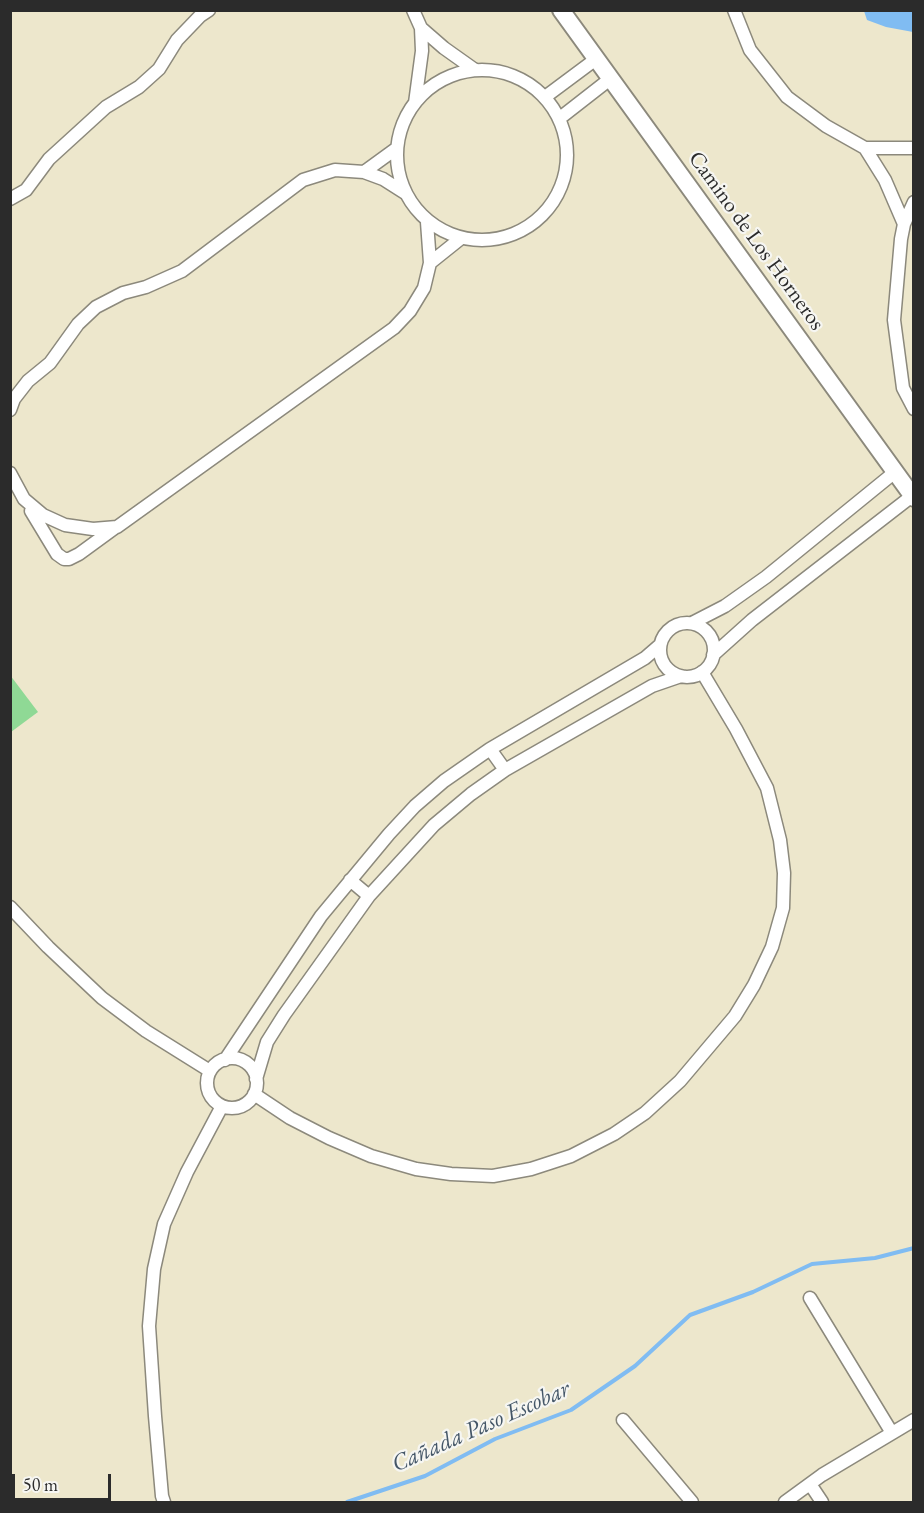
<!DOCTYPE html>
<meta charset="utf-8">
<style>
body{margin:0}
#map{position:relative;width:924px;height:1513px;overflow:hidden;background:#ede7cc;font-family:"EB Garamond",serif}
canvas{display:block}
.frame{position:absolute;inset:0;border:12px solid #2b2b2b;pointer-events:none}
.scale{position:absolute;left:12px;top:1474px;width:99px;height:27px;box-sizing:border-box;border:3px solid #2b2b2b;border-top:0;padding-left:8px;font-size:18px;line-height:21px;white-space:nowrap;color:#2b2b2b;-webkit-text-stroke:4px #f6f6f2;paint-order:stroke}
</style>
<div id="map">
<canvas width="924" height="1513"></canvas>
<div class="frame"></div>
<div class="scale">50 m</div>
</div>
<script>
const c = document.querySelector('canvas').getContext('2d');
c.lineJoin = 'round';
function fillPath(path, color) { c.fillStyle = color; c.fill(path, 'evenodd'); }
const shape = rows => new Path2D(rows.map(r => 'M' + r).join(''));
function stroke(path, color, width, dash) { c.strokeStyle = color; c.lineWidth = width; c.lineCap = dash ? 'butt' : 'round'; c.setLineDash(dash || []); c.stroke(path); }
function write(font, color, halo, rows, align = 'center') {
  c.font = font + ' "EB Garamond",serif'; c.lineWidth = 4.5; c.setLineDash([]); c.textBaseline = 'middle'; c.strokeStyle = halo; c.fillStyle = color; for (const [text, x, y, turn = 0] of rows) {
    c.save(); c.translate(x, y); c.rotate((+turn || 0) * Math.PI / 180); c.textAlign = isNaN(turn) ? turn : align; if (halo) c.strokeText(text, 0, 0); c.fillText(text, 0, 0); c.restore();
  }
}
fillPath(shape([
 [10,675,38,712,11,732,10,732]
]), '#8fd995');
fillPath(shape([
 [864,11,913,11,913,32,886,27,867,20]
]), '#80bcf2');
stroke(shape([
 [347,1502,425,1476,495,1439,571,1410,635,1366,690,1315,753,1292,812,1264,875,1258,914,1248]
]), '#80bcf2', 4);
const street = shape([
 [413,10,421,28,422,51,415,103],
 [734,10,750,50,787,97,826,126,865,148,914,148],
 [421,28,444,48,475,70],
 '397 155a85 85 0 1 1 170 0a85 85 0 1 1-170 0Z',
 [545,97,596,59],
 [560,118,610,79],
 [865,148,885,180,904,224],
 [364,172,397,148],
 [10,199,26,190,49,159,106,107,139,87,159,69,177,40,200,16,209,10],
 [914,202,904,224,901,239,894,320,903,388,914,409],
 [430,263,460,239],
 [10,410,14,399,28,381,50,363,78,324,96,307,123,293,146,287,182,271,303,180,335,170,364,172,383,179,405,193],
 [10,473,24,499,43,515,65,525,93,529,117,527,394,328,410,311,424,288,430,263,427,222],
 [31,511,57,554,64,559,69,559,79,554,116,527],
 [692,623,725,606,766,577,895,472],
 '660 650a27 27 0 1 1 54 0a27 27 0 1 1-54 0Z',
 [713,655,752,620,912,496],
 [490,749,505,770],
 [350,880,369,896],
 [10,907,48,947,102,998,146,1031,210,1071],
 '207 1083a25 25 0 1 1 50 0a25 25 0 1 1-50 0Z',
 [225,1060,321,916,389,834,415,806,444,781,490,749,645,658,660,645],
 [256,1079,267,1042,284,1015,369,896,434,825,471,794,505,770,652,686,681,676],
 [254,1094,290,1118,329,1138,371,1156,416,1169,451,1174,493,1176,531,1169,571,1156,614,1134,645,1113,680,1081,735,1016,754,985,772,947,783,908,784,873,780,840,767,788,736,729,702,672],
 [810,1298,892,1433],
 [623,1420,692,1502],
 [810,1484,822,1502],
 [164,1502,162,1496,155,1416,149,1326,154,1269,164,1224,187,1172,222,1106],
 [785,1502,822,1475,914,1420]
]);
const secondary = shape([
 [561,10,914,498]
]);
stroke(street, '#8c897c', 15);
stroke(secondary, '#8c897c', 20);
stroke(street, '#fff', 12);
stroke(secondary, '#fff', 16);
write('22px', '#2b2b2b', '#f6f6f2', [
 ["Camino de Los Horneros",756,241,54]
]);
write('italic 24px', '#445667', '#f6f6f2', [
 ["Cañada Paso Escobar",481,1427,-24]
]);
</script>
